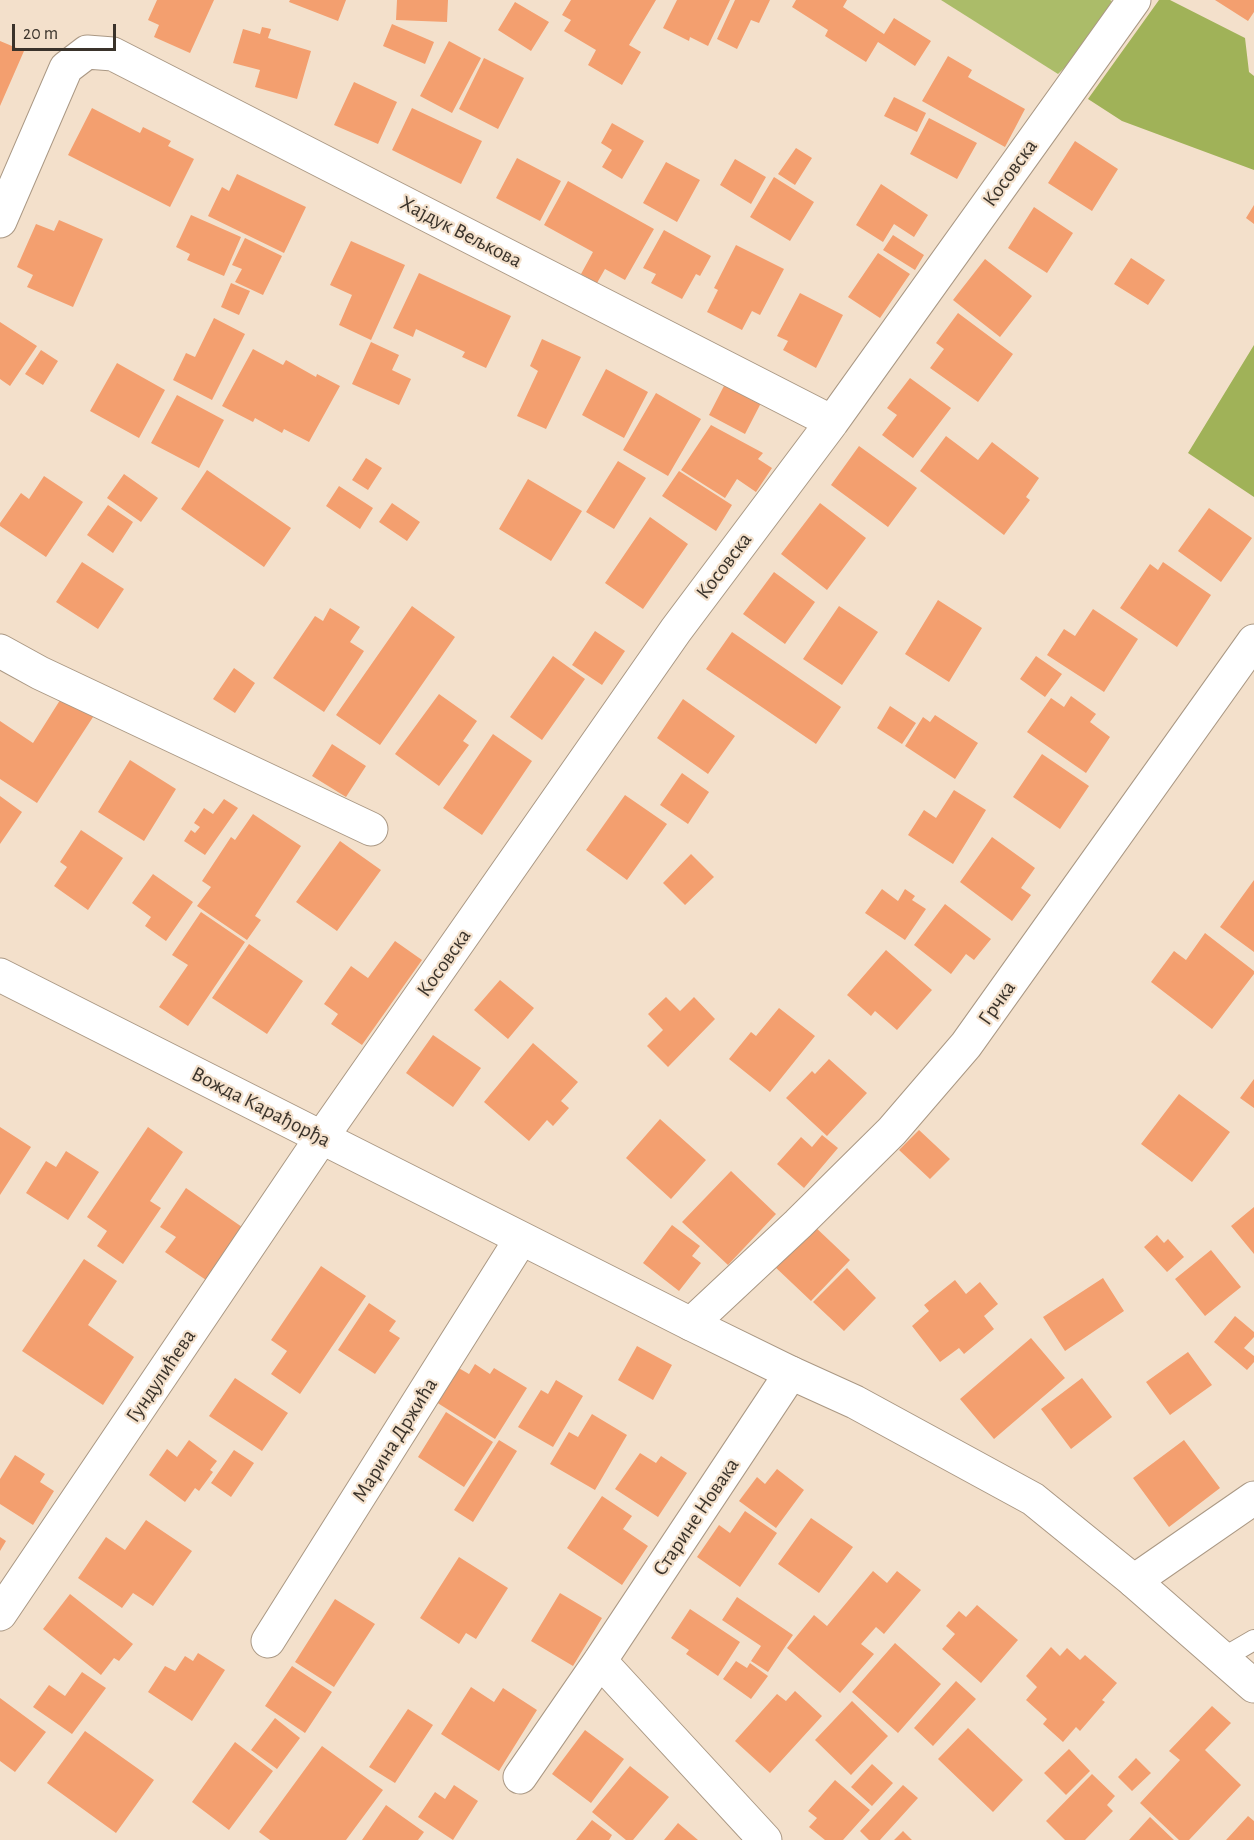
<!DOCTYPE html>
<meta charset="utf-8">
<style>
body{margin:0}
#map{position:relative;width:1254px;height:1840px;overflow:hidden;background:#f3e0cb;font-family:"Alegreya Sans",sans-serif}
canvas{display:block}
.scale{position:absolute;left:12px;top:24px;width:104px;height:27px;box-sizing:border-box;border:3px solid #3a332b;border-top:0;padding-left:8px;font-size:18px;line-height:21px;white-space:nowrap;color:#3a332b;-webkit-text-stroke:4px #f3e0cb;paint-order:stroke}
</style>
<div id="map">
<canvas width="1254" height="1840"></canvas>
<div class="scale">20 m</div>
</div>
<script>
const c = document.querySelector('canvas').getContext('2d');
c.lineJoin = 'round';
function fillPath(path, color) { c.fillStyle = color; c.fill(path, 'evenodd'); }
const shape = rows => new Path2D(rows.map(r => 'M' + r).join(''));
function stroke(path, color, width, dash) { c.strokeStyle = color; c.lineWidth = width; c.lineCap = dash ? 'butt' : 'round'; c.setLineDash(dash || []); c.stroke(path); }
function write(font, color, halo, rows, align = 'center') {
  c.font = font + ' "Alegreya Sans",sans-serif'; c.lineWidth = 4.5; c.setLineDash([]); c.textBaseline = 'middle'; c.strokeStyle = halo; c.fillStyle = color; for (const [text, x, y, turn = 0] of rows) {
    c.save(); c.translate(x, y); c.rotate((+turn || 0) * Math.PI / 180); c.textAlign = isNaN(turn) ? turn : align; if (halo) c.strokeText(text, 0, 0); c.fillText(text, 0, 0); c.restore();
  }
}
fillPath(shape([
 [941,0,1110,0,1112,1,1084,49,1058,74]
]), '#abbc69');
fillPath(shape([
 [1159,0,1170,0,1245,38,1249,72,1254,76,1254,170,1122,121,1088,99],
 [1254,345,1254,497,1188,453]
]), '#a0b258');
fillPath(shape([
 [157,0,214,0,190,53,154,37,159,25,148,20],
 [290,0,346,0,338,21,289,2],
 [397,0,448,0,447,22,396,20],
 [571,0,656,0,629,45,641,52,622,85,588,65,596,50,564,31,571,20,562,15],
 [677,0,730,0,708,46,690,37,689,41,663,28],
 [735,0,770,0,759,23,751,20,737,49,717,39],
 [796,0,847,0,843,7,884,34,894,18,931,41,915,66,878,42,866,62,825,36,828,30,792,7],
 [1215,0,1254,0,1254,12,1248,21],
 [515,2,549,22,531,51,498,30],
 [392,24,434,42,425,64,383,46],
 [262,27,271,29,268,38,311,51,297,99,255,87,260,70,233,63,243,29,260,34],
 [0,41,24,51,0,106],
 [449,41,481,58,452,113,420,96],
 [948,56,972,70,968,77,1025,109,1005,147,922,101],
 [484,58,524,78,498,129,459,109],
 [354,82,397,102,378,144,334,125],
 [894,97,926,113,917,132,884,116],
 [92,108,140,133,143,127,171,141,168,146,194,159,170,207,68,155],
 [412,108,482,141,461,184,392,150],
 [929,118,977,143,957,179,910,154],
 [612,123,644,141,622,179,602,167,612,150,601,143],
 [1075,141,1118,169,1092,211,1048,183],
 [796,148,812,158,795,185,778,174],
 [517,158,561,181,540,221,496,198],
 [735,159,766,177,751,204,720,185],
 [666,162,700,180,677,222,643,203],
 [237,174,306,207,284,253,208,216,222,187,229,191],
 [774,177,814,202,790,241,750,217],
 [568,181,654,229,625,280,605,269,597,283,581,274,593,252,544,225],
 [881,184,928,215,914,237,894,224,883,242,856,225],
 [1254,205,1254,224,1246,218],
 [1034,207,1073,233,1047,273,1008,248],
 [191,215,241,237,224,276,187,260,190,254,176,247],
 [59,220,103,239,73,307,27,287,33,275,17,267,36,224,54,231],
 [664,230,711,256,700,276,696,274,682,299,651,283,656,274,643,268],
 [893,235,924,255,915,270,883,250],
 [245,238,282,256,263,295,235,282,242,269,232,265],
 [351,241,405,265,371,340,339,325,352,295,330,285],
 [736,245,784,269,760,315,752,311,742,330,707,312,718,290,714,288],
 [878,253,910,274,880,318,848,297],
 [1131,258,1165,280,1148,305,1114,284],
 [985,259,1032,296,1000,337,953,300],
 [419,273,511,316,486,368,462,357,465,352,416,329,413,337,393,328],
 [231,283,250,291,239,315,221,307],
 [800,293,843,315,816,368,783,350,788,341,777,336],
 [958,313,1013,354,978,402,930,368,944,349,936,343],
 [214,318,245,334,212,400,173,380,186,353,195,357],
 [0,322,37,346,10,386,0,379],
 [542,339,581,357,546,429,517,416,538,371,530,366],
 [371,342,399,355,392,370,411,379,399,405,352,384],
 [253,349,283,365,286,360,316,377,317,374,340,386,309,442,284,429,282,433,255,418,253,422,222,406],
 [41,350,58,361,43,385,25,374],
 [117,363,165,390,139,438,90,411],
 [606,369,648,392,624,438,582,415],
 [910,378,951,408,913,458,882,435,897,415,887,408],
 [725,384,761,403,745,434,709,415],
 [656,393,701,419,668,476,623,450],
 [177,395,224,420,199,468,151,443],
 [711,425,763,453,758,459,772,468,756,492,737,479,725,498,681,470],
 [946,436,978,460,992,442,1039,478,1026,497,1030,500,1004,535,920,471],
 [859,446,917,488,888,527,831,485],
 [366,458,382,468,368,490,352,480],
 [618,461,646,478,614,529,586,512],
 [207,470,291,528,264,567,181,509],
 [679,471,732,505,716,531,662,496],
 [124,474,158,498,141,522,107,498],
 [44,476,83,502,46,557,0,526,0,523,21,493,29,499],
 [528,479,582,511,551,561,499,529],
 [339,486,373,508,360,529,326,506],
 [392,503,420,522,407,541,379,522],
 [820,503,866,538,827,590,781,554],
 [108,505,133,522,113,553,87,535],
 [1209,508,1252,538,1221,582,1178,551],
 [650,517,688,544,643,609,605,583],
 [82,562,124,589,98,629,56,602],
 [1163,562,1211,595,1177,647,1120,608,1150,564,1158,570],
 [774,572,815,602,785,644,743,614],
 [938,600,982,628,949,682,905,654],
 [412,606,455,637,380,745,336,715],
 [839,606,878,632,842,685,803,659],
 [330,608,360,627,350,642,364,651,324,712,273,678,315,616,323,621],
 [1093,609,1138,639,1104,692,1047,655,1064,629,1075,636],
 [595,631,625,651,602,685,572,665],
 [732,632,841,707,816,744,706,669],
 [553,656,585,679,542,740,510,717],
 [1036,656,1062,674,1045,697,1020,679],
 [234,668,255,683,235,713,213,699],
 [439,694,477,721,463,741,469,745,439,786,395,754],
 [1071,696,1096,714,1090,722,1110,737,1086,773,1027,732,1051,698,1064,707],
 [62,697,95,714,37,803,0,779,0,721,33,743],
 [683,699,735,736,708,774,657,738],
 [890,706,916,723,902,744,877,728],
 [935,715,978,743,955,779,905,746,923,717,930,722],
 [493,734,532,761,482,835,443,808],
 [332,744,366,766,346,797,312,776],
 [1042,754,1089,786,1060,829,1013,797],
 [130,760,176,789,144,841,98,812],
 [682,773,709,792,688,824,660,805],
 [954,790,986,810,953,864,908,835,924,810,936,818],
 [625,795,667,824,627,880,586,850],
 [0,796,22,812,0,844],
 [224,799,238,808,205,855,184,841,191,830,195,833,200,827,194,823,204,808,213,814],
 [253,814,301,846,255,916,261,920,247,940,197,906,211,887,202,881,231,837,235,840],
 [81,830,123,858,88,910,54,886,67,867,60,862],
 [992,837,1035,868,1021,888,1031,895,1012,921,960,882],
 [340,841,381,870,337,931,296,902],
 [691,854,714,877,685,905,663,883],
 [153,874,193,902,166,941,145,926,151,917,132,903],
 [1254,880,1254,952,1220,927],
 [882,889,898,901,905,889,915,896,912,900,926,909,905,940,865,913],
 [945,904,991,939,974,960,966,954,951,974,914,945],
 [201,912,245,942,188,1026,159,1007,188,965,172,955],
 [1205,933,1254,971,1254,974,1212,1029,1151,982,1174,951,1186,960],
 [395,941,422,960,362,1045,331,1024,338,1014,324,1004,351,966,368,978],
 [249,944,303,981,267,1034,212,998],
 [886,950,932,990,897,1030,875,1011,871,1016,847,995],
 [500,980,534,1008,508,1039,474,1010],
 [666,997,680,1011,694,997,715,1019,668,1067,647,1046,663,1030,648,1014],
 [779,1008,815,1036,770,1092,729,1059,751,1032,756,1036],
 [433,1035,481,1068,453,1107,406,1073],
 [533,1043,578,1082,561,1101,569,1108,553,1126,547,1120,529,1141,484,1102],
 [829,1059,867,1093,827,1136,786,1098,812,1071,815,1074],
 [1254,1079,1254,1108,1240,1098],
 [1179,1094,1230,1132,1192,1182,1141,1144],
 [660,1119,706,1160,671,1199,626,1158],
 [0,1127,31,1147,0,1195],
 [148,1127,183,1152,150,1201,161,1208,123,1264,97,1246,107,1231,87,1217],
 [919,1130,950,1159,930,1179,899,1150],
 [822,1135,838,1148,804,1188,777,1164,801,1137,812,1147],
 [66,1151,99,1172,68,1220,26,1193,46,1161,56,1167],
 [731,1171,776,1214,728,1265,682,1222],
 [186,1188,242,1227,206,1280,165,1252,176,1237,160,1227],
 [1254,1207,1254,1254,1231,1226],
 [812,1224,850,1260,811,1301,773,1265],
 [672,1225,700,1246,692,1256,701,1263,679,1291,643,1263],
 [1157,1235,1164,1243,1168,1239,1184,1257,1167,1272,1144,1247],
 [1211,1250,1241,1287,1205,1316,1175,1279],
 [84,1259,117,1281,88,1325,134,1357,103,1405,22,1351],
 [321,1266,366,1296,300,1394,271,1374,287,1351,271,1340],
 [847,1268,876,1298,844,1331,813,1302],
 [1103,1278,1124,1311,1065,1351,1043,1317],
 [955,1280,966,1294,980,1282,998,1304,984,1316,994,1329,964,1354,959,1348,940,1362,912,1326,929,1311,924,1305],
 [369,1303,396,1321,389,1331,400,1338,375,1374,338,1350],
 [1235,1316,1254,1332,1254,1337,1244,1348,1254,1356,1254,1362,1247,1370,1214,1342],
 [1031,1338,1065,1378,994,1439,960,1399],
 [637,1346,672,1365,653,1400,618,1380],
 [1188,1352,1212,1385,1170,1415,1146,1382],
 [450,1363,469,1374,475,1364,490,1374,494,1368,527,1388,495,1439,428,1397],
 [235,1378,288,1413,262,1451,209,1416],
 [1082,1378,1112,1417,1071,1449,1041,1409],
 [556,1380,583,1396,553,1447,518,1427,541,1390,548,1394],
 [446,1412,493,1442,464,1487,418,1457],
 [592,1414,627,1435,595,1490,550,1464,569,1432,578,1437],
 [189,1440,217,1461,210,1470,213,1472,199,1491,195,1488,185,1502,149,1475,167,1449,177,1457],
 [499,1440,517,1451,473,1522,454,1510],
 [1184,1440,1220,1488,1169,1527,1133,1478],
 [234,1450,254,1463,231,1497,211,1483],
 [640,1453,656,1463,661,1456,687,1473,658,1517,615,1489],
 [15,1455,45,1474,40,1482,54,1491,33,1525,0,1504,0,1479],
 [777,1469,804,1490,776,1528,739,1501,757,1477,765,1484],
 [602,1496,632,1516,623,1529,648,1546,622,1585,567,1548],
 [745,1511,777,1533,740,1587,697,1557,719,1525,730,1533],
 [811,1518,853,1547,819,1593,778,1564],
 [146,1520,192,1551,153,1606,133,1593,122,1608,78,1578,106,1537,125,1550],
 [0,1537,6,1541,0,1551],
 [459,1557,508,1588,476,1639,466,1633,459,1644,420,1618],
 [873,1571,887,1583,897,1571,921,1590,884,1634,876,1627,861,1644,874,1654,840,1693,787,1648,814,1615,827,1626],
 [560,1593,602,1618,573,1666,531,1641],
 [70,1594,133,1644,119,1661,114,1658,101,1675,43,1629],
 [737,1597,793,1635,768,1672,751,1661,761,1646,722,1620],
 [335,1599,375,1624,334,1687,295,1662],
 [977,1605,1018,1640,981,1683,942,1649,955,1634,946,1626,959,1611,966,1617],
 [690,1609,740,1642,718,1676,686,1654,689,1650,671,1638],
 [895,1643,941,1684,898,1733,852,1692],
 [1051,1647,1060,1656,1067,1648,1080,1660,1085,1655,1117,1683,1102,1700,1105,1702,1080,1731,1076,1727,1063,1742,1043,1724,1047,1719,1026,1700,1037,1687,1026,1676],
 [198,1653,225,1670,192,1721,148,1692,165,1666,175,1671,185,1656,193,1661],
 [736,1661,747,1668,750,1663,768,1676,751,1699,723,1679],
 [292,1666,332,1692,305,1733,265,1706],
 [82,1672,106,1688,72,1734,33,1707,49,1685,65,1696],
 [956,1681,976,1699,933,1746,914,1728],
 [471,1687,494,1702,503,1688,537,1710,499,1771,441,1734],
 [795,1691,822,1716,770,1773,735,1741,777,1694,786,1701],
 [0,1698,46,1732,15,1772,0,1761],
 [852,1701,888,1736,851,1775,815,1740],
 [1212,1706,1231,1723,1205,1750,1241,1785,1189,1840,1179,1840,1140,1803,1180,1760,1169,1751],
 [408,1709,433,1725,395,1783,369,1767],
 [275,1718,300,1738,277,1769,251,1750],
 [968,1728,1023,1780,993,1812,938,1759],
 [585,1730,624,1759,591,1803,552,1774],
 [85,1731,154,1780,116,1833,47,1783],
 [235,1742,273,1771,229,1830,192,1802],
 [322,1746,383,1790,346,1840,270,1840,259,1832],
 [1069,1749,1090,1771,1066,1795,1044,1773],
 [1136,1758,1151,1773,1132,1791,1118,1777],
 [872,1764,893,1783,872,1806,851,1787],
 [630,1766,669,1797,633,1840,626,1840,592,1812],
 [1092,1774,1115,1796,1107,1805,1113,1811,1085,1840,1065,1840,1046,1821],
 [835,1780,870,1810,843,1840,825,1840,809,1827,817,1818,808,1811],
 [454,1785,478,1801,453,1840,418,1817,435,1792,445,1799],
 [903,1785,918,1798,880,1840,869,1840,860,1831],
 [386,1805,424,1832,418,1840,362,1840],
 [1248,1816,1254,1821,1254,1840,1226,1840],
 [1150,1817,1174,1840,1129,1840],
 [592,1820,612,1835,609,1840,576,1840],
 [678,1823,698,1840,664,1840],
 [903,1831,912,1840,894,1840]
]), '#f39f6f');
const lane = shape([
 [1223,1658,1254,1640]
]);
const street = shape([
 [0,221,66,68,87,52,113,54,832,422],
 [0,651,40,673,371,829],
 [691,1324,798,1224,892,1131,966,1045,1254,641],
 [1134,1581,1254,1498],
 [0,1614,322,1137,676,630,832,422,1134,0],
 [268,1641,521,1239],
 [600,1661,765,1840],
 [520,1777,600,1661,791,1373]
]);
const secondary = shape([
 [0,975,691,1324,791,1373,855,1402,1033,1499,1134,1581,1254,1686]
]);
stroke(lane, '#aa9884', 22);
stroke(street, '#aa9884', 35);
stroke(secondary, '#aa9884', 35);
stroke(lane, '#fff', 20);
stroke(street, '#fff', 33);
stroke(secondary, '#fff', 33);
write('21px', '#3a332b', '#f3e0cb', [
 ["Косовска",1010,173,-54],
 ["Хајдук Вељкова",461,232,27],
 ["Косовска",724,566,-53],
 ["Косовска",444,963,-55],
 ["Грчка",997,1003,-55],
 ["Вожда Карађорђа",261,1107,27],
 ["Гундулићева",161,1376,-56],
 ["Марина Држића",395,1440,-58],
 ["Старине Новака",696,1517,-56]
]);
</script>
